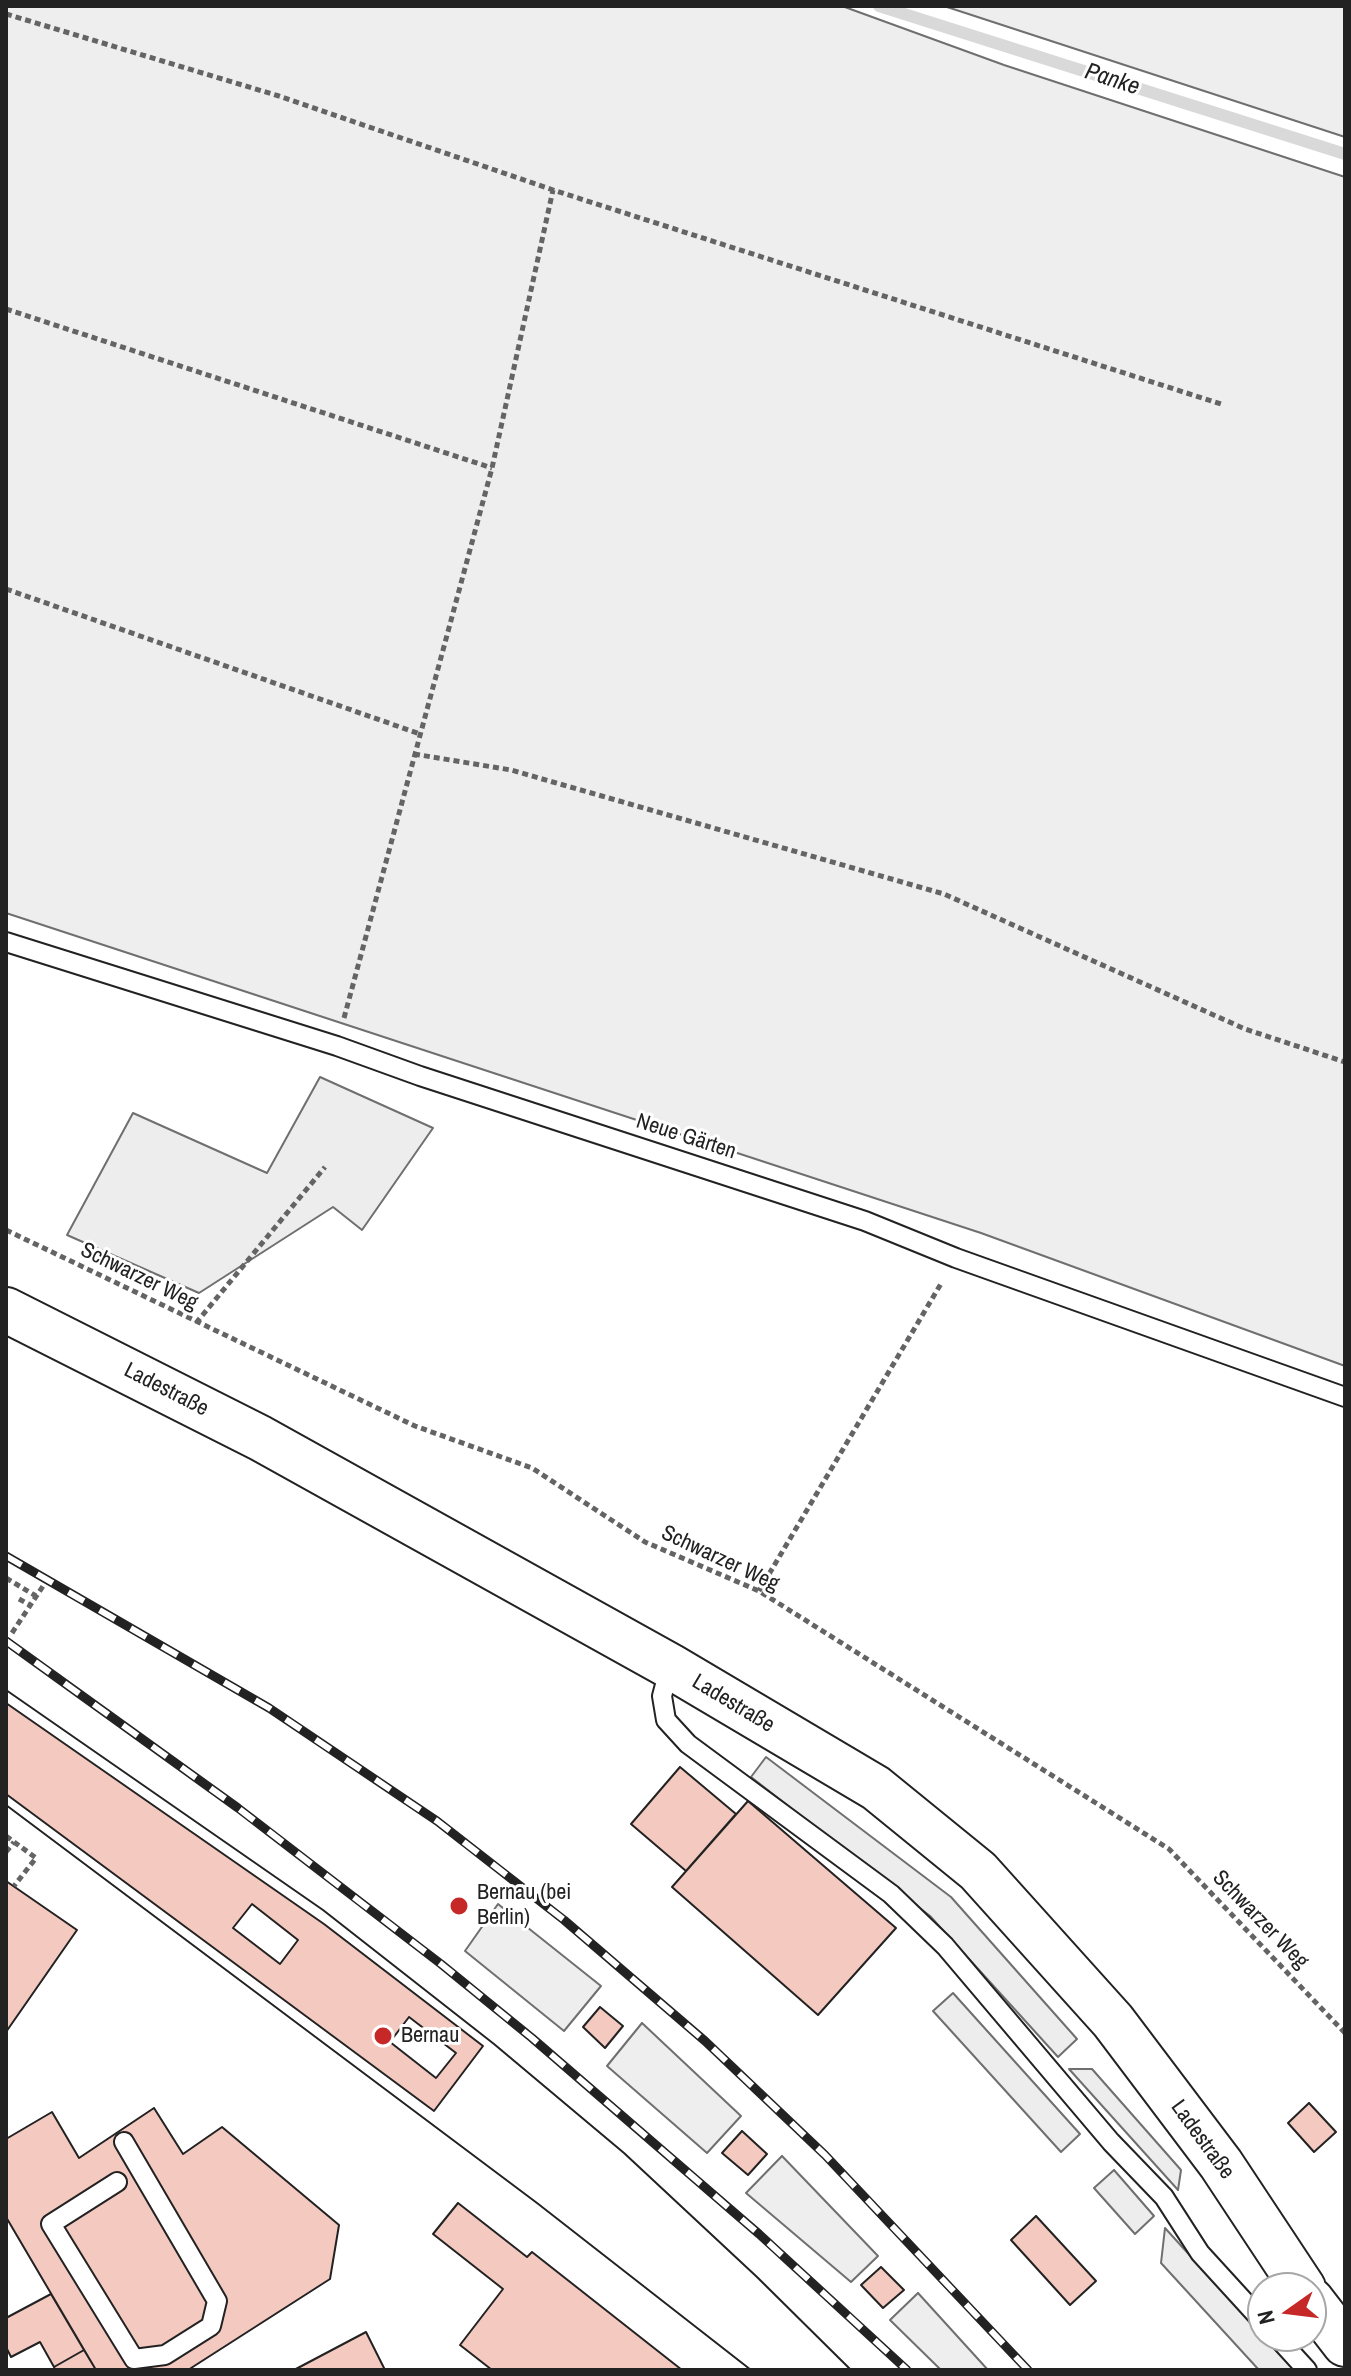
<!DOCTYPE html>
<meta charset="utf-8">
<style>
body{margin:0}
#map{position:relative;width:1351px;height:2376px;overflow:hidden;background:#fff;font-family:"Archivo Narrow",sans-serif}
canvas{display:block}
.frame{position:absolute;inset:0;border:8px solid #222;pointer-events:none}
.north{position:absolute;left:1247px;top:2272px;width:80px;height:80px;box-sizing:border-box;background:#fff;border:2px solid #a7a7a7;border-radius:50%;rotate:256deg;font-size:22px;font-weight:700;line-height:32px;text-align:center;color:#222}
.north::after{content:'';display:block;margin:auto;width:28px;height:36px;background:#c62828;clip-path:polygon(50% 0,100% 100%,50% 72%,0 100%)}
</style>
<div id="map">
<canvas width="1351" height="2376"></canvas>
<div class="frame"></div>
<div class="north">N</div>
</div>
<script>
const c = document.querySelector('canvas').getContext('2d');
c.lineJoin = 'round';
function fillPath(path, color) { c.fillStyle = color; c.fill(path, 'evenodd'); }
const shape = rows => new Path2D(rows.map(r => 'M' + r).join(''));
function stroke(path, color, width, dash) { c.strokeStyle = color; c.lineWidth = width; c.lineCap = dash ? 'butt' : 'round'; c.setLineDash(dash || []); c.stroke(path); }
function write(font, color, halo, rows, align = 'center') {
  c.font = font + ' "Archivo Narrow",sans-serif'; c.lineWidth = 6; c.setLineDash([]); c.textBaseline = 'middle'; c.strokeStyle = halo; c.fillStyle = color; for (const [text, x, y, turn = 0] of rows) {
    c.save(); c.translate(x, y); c.rotate((+turn || 0) * Math.PI / 180); c.textAlign = isNaN(turn) ? turn : align; if (halo) c.strokeText(text, 0, 0); c.fillText(text, 0, 0); c.restore();
  }
}
const green = shape([
 [6,6,842,6,1004,65,1345,177,1345,1366,981,1233,6,913,6,6],
 [944,6,1345,6,1345,137,944,6],
 [498,1904,601,1986,564,2031,465,1951,498,1904],
 [642,2023,741,2116,707,2153,607,2066,642,2023],
 [782,2156,878,2256,851,2282,746,2193,782,2156],
 [918,2293,988,2370,941,2370,890,2320,918,2293]
]);
fillPath(green, '#eee');
stroke(green, '#6f6f6f', 2);
const parking = shape([
 [320,1077,433,1128,362,1230,333,1207,199,1293,67,1235,133,1113,267,1173,320,1077],
 [766,1757,951,1897,1077,2039,1058,2057,930,1916,751,1777,766,1757],
 [953,1993,1080,2134,1061,2152,933,2011,953,1993],
 [1069,2069,1092,2069,1181,2170,1178,2190,1069,2069],
 [1114,2170,1154,2216,1135,2234,1094,2188,1114,2170],
 [1165,2228,1294,2370,1259,2370,1161,2263,1165,2228]
]);
fillPath(parking, '#ededed');
stroke(parking, '#6f6f6f', 2);
stroke(shape([
 [879,6,1345,154]
]), '#d9d9d9', 12);
const building = shape([
 [6,1703,324,1924,483,2046,434,2111,6,1794,6,1703],
 [680,1767,736,1814,686,1871,631,1824,680,1767],
 [748,1801,896,1928,818,2015,672,1887,748,1801],
 [6,1881,77,1930,6,2032,6,1881],
 [252,1904,298,1940,280,1964,233,1928,252,1904],
 [600,2007,623,2026,605,2048,583,2027,600,2007],
 [409,2017,456,2053,436,2078,390,2042,409,2017],
 [1309,2103,1336,2132,1314,2152,1288,2123,1309,2103],
 [154,2108,183,2154,222,2127,339,2225,330,2279,188,2370,96,2370,6,2217,6,2139,52,2112,79,2158,154,2108],
 [742,2131,767,2154,748,2175,722,2153,742,2131],
 [458,2203,527,2257,532,2252,682,2370,492,2370,460,2345,503,2289,433,2234,458,2203],
 [1036,2216,1096,2281,1070,2305,1011,2240,1036,2216],
 [881,2267,904,2290,883,2308,861,2285,881,2267],
 [51,2294,84,2350,54,2367,40,2342,11,2357,6,2347,6,2318,51,2294],
 [366,2332,385,2370,294,2370,366,2332],
 [84,2350,96,2370,55,2370,54,2367,84,2350]
]);
fillPath(building, '#f3c9c0');
stroke(building, '#222', 2);
const lane = shape([
 [6,942,337,1046,420,1076,865,1221,956,1258,1345,1397],
 [670,1666,662,1696,666,1720,688,1744,891,1894,945,1946,1111,2142,1164,2197,1200,2253,1263,2322],
 [117,2182,51,2224,134,2359,165,2355,211,2326,217,2301,124,2142],
 [1276,2336,1307,2370]
]);
const secondary = shape([
 [6,1310,260,1438,670,1666,876,1788,978,1871,1113,2021,1221,2164,1303,2288],
 [1311,2300,1345,2344]
]);
stroke(lane, '#222', 22);
stroke(secondary, '#222', 48);
stroke(shape([
 [6,14,279,96,553,190,1224,405],
 [6,309,492,468],
 [6,589,420,734],
 [414,754,511,770,944,894,1245,1029,1345,1062],
 [344,1018,492,468,553,190],
 [6,1230,415,1426,532,1468,645,1542,759,1591,1169,1849,1345,2033],
 [196,1323,325,1167],
 [6,1578,36,1596],
 [759,1591,942,1282],
 [19,1599,30,1605],
 [12,1633,43,1586],
 [6,1836,36,1858,14,1886],
 [6,1852,14,1842]
]), '#646464', 5, [6, 4]);
stroke(lane, '#fff', 18);
stroke(secondary, '#fff', 44);
stroke(shape([
 [6,1690,323,1910,494,2044,624,2153,757,2277,851,2370],
 [6,1805,537,2203,751,2370]
]), '#222', 2);
const rail = shape([
 [6,1556,269,1708,437,1821,564,1920,705,2041,825,2155,1028,2370],
 [6,1641,238,1808,441,1964,532,2038,759,2234,907,2370]
]);
stroke(rail, '#222', 9);
stroke(rail, '#fff', 6, [18]);
for (const [x, y, r, color] of [
 [459,1906,10,"#c62828"],
 [383,2036,10,"#c62828"]
]) { const dot = new Path2D(); dot.arc(x, y, r, 0, 2 * Math.PI); c.fillStyle = color; c.fill(dot); stroke(dot, '#fff', 3); }
write('22px', '#222', '#fff', [
 ["Neue Gärten",686,1137,18],
 ["Schwarzer Weg",139,1277,26],
 ["Ladestraße",166,1390,27],
 ["Schwarzer Weg",720,1559,25],
 ["Ladestraße",733,1704,31],
 ["Schwarzer Weg",1260,1920,46],
 ["Ladestraße",1202,2140,54]
]);
write('22px', '#222', '#fff', [
 ["Bernau (bei",477,1893],
 ["Berlin)",477,1918],
 ["Bernau",401,2036]
], 'left');
write('italic 24px', '#222', '#fff', [
 ["Panke",1112,80,18]
]);
</script>
